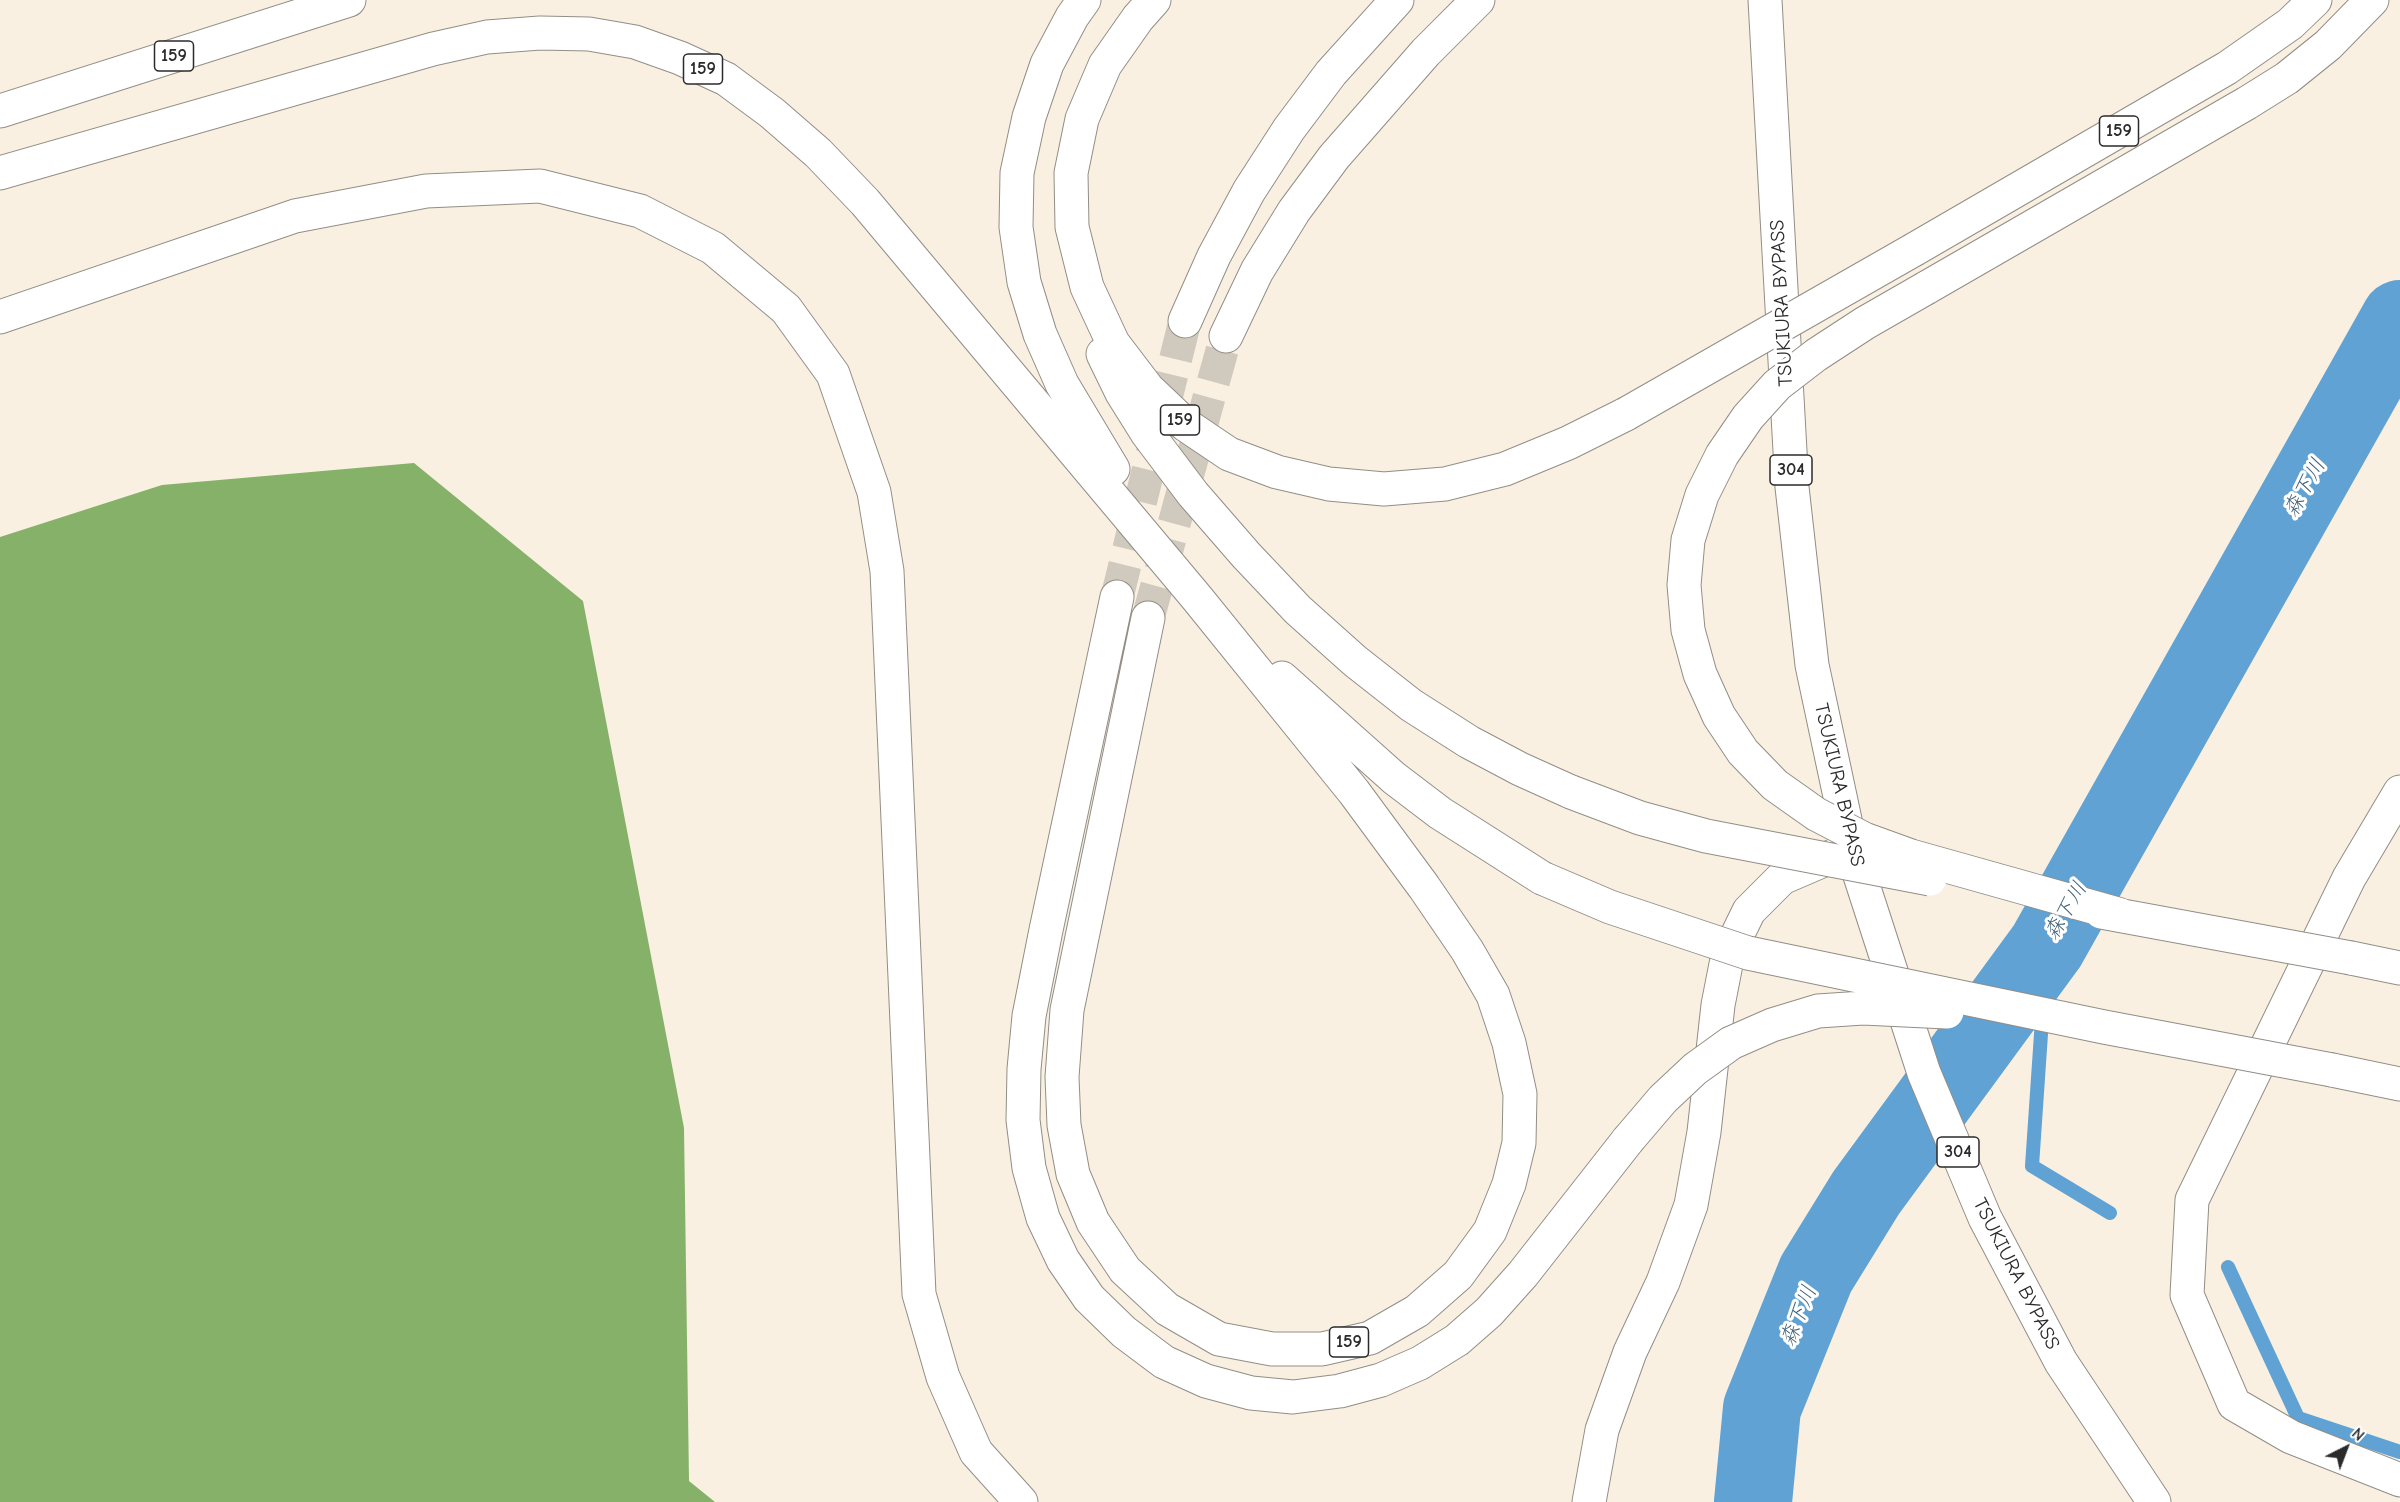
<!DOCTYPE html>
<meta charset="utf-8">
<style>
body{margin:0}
#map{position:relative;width:2400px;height:1502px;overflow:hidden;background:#f9f0e2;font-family:"Comic Neue",sans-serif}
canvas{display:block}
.north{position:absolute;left:2316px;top:1418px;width:60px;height:60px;-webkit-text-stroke:4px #fff;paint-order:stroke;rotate:42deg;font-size:16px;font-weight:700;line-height:24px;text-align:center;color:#2b2b2b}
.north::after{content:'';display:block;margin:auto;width:21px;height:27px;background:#2b2b2b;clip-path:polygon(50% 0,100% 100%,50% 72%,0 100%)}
</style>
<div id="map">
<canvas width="2400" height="1502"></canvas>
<div class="north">N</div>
</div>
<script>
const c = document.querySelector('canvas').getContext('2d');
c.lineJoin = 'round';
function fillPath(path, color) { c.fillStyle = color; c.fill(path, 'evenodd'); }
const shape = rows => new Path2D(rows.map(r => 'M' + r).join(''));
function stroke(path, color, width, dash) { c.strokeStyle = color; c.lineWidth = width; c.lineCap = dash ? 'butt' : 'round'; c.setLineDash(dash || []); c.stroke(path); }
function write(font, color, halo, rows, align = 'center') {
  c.font = font + ' "Comic Neue","Klee One",sans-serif'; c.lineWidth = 6; c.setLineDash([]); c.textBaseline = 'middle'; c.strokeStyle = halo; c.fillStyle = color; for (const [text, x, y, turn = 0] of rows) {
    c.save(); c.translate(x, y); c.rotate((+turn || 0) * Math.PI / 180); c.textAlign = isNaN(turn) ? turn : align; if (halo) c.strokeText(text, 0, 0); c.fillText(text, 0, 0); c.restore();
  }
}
fillPath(shape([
 [414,463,583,601,684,1128,689,1481,715,1502,0,1502,0,537,162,485]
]), '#85b168');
stroke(shape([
 [2047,946,2032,1166,2110,1213],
 [2228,1267,2298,1418,2400,1452]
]), '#5fa2d3', 14);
stroke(shape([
 [1753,1502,1762,1408,1816,1274,1866,1193,2047,946,2400,319]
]), '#5fa2d3', 78);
stroke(shape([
 [1117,597,1185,321],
 [1148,618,1226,336]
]), '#d0c9bd', 33, [33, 16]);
const street = shape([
 [0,317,295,216,426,191,540,186,640,211,713,248,786,309,833,374,874,492,887,571,919,1294,943,1377,976,1452,1021,1502],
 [2400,792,2349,878,2192,1200,2187,1295,2234,1404,2291,1437,2400,1480],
 [1589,1502,1602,1430,1630,1352,1663,1282,1691,1205,1704,1132,1718,1005,1728,954,1749,911,1782,878,1840,853]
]);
const highway = shape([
 [1084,0,1072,17,1047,64,1029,117,1017,173,1016,227,1024,282,1040,334,1062,384,1113,469],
 [1154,0,1138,18,1105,65,1082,119,1071,173,1072,227,1087,287,1113,343,1148,389,1186,425,1229,454,1277,472,1329,484,1384,489,1445,484,1505,469,1568,443,1626,414],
 [1765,0,1792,487,1812,665,1851,848,1924,1073,1985,1218,2061,1362,2154,1502],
 [0,111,349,0],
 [0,173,433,49,487,37,540,33,589,34,635,42,680,58,726,79,772,113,818,153,865,202,1197,598,1354,792,1424,887,1467,950,1493,995,1509,1043,1520,1094,1519,1143,1509,1184,1490,1231,1458,1275,1417,1311,1370,1338,1322,1349,1272,1349,1219,1339,1167,1309,1125,1270,1093,1222,1073,1174,1064,1125,1062,1077,1067,1010,1148,618],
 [1915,249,2227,68,2290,24,2315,0],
 [1926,288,2247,103,2287,78,2328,45,2372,0],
 [1185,321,1214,256,1249,191,1289,129,1331,73,1397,0],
 [1226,336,1257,271,1294,211,1334,157,1426,52,1478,0],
 [1103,354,1122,393,1147,433,1193,494,1246,555,1298,610,1355,661,1411,705,1469,742,1520,769,1571,792],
 [1117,597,1046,930,1029,1016,1024,1069,1023,1120,1029,1168,1043,1218,1063,1260,1089,1298,1124,1332,1164,1362,1206,1381,1251,1393,1293,1397,1340,1391,1381,1380,1420,1363,1457,1340,1489,1312,1523,1274,1628,1140],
 [1282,678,1394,778,1440,813,1542,878],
 [2351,958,2400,968],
 [2332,1070,2400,1084]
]);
stroke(street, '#928e86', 35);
stroke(highway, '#928e86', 35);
stroke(street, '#fff', 33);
stroke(highway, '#fff', 33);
const highwayBridge = shape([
 [1926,288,1865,323,1816,355,1777,385,1748,417,1722,455,1702,495,1688,540,1684,585,1688,630,1700,674,1719,716,1743,752,1775,785,1816,814,1864,839,1911,856,2121,915],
 [1626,414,1915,249],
 [1571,792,1640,818,1706,836,1930,879],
 [1542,878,1610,907,1748,953,2104,1027,2332,1070],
 [2101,912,2351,958],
 [1628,1140,1663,1099,1695,1069,1731,1043,1772,1025,1818,1011,1863,1008,1947,1012]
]);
stroke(highwayBridge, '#928e86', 35, []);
stroke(highwayBridge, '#fff', 33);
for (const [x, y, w] of [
 [174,56,39],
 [703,69,39],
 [2119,131,39],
 [1180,420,39],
 [1791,470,42],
 [1958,1152,42],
 [1349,1342,39]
]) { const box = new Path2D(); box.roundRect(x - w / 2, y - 15, w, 30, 4.5); c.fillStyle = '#fff'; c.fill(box); stroke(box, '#2b2b2b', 1.5); }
write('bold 18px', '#2b2b2b', null, [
 ["159",174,56],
 ["159",703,69],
 ["159",2119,131],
 ["159",1180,420],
 ["304",1791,470],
 ["304",1958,1152],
 ["159",1349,1342]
]);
write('20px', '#2b2b2b', '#fff', [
 ["TSUKIURA BYPASS",1782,303,-93],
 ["TSUKIURA BYPASS",1839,785,77],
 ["TSUKIURA BYPASS",2016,1274,63]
]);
write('italic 21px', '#426177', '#fff', [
 ["森下川",2305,488,-61],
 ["森下川",2066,911,-60],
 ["森下川",1799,1316,-68]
]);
</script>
